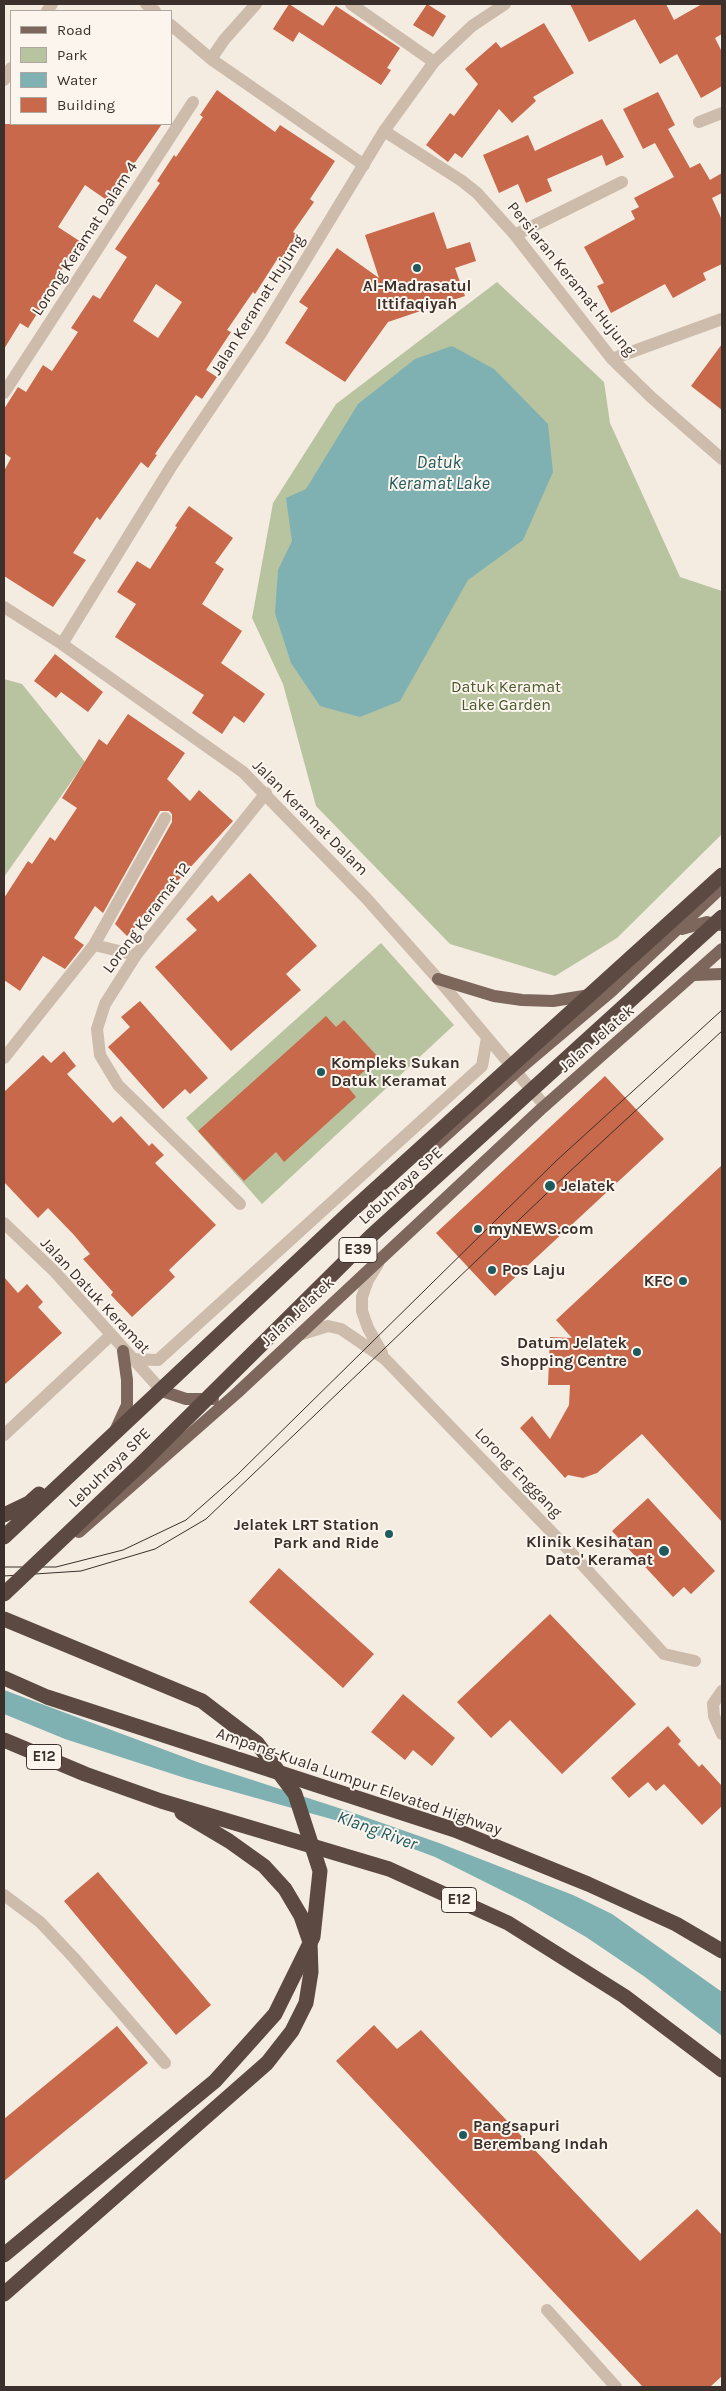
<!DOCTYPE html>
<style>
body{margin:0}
#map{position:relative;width:726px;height:2391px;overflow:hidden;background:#f4ebe1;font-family:Karla,sans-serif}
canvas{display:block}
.frame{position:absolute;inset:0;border:5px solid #3b302b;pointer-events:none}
.legend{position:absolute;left:10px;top:10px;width:162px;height:115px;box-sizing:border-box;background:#fbf5ee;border:1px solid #aea6a0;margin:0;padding:6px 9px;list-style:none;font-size:15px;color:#3b302b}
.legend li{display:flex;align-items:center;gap:10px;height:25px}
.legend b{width:25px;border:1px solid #aea6a0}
</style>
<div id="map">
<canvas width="726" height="2391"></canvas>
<div class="frame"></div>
<ul class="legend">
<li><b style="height:6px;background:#7d675c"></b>Road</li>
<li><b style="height:14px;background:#b8c4a0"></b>Park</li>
<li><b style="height:14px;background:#7fb0b2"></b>Water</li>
<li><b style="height:14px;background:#c8694b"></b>Building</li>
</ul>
</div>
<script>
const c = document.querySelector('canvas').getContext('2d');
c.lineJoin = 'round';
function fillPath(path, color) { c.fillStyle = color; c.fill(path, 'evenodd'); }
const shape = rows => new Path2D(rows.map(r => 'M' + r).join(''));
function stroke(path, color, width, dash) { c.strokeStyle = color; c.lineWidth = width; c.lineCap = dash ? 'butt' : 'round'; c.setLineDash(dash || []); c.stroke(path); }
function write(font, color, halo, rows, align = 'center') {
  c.font = font + ' Karla,sans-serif'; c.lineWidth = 4; c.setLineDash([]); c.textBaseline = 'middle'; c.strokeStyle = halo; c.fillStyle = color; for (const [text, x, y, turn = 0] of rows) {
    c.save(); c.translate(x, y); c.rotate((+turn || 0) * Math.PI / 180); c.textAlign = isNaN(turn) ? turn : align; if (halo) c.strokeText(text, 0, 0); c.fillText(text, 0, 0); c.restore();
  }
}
fillPath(shape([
 [497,282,604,382,610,423,680,577,722,591,722,834,617,938,555,976,450,944,316,806,283,684,252,618,273,503,336,404],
 [4,679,22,684,85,762,4,877],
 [381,943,454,1025,262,1204,186,1118]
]), '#b8c4a0');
fillPath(shape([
 [452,346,494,369,548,424,553,472,523,540,468,580,400,701,360,717,320,706,291,663,275,613,278,570,292,541,286,498,306,489,358,404,415,359],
 [4,1690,200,1763,348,1811,439,1843,573,1895,612,1914,722,1992,722,2036,645,1977,586,1937,527,1903,435,1857,342,1822,188,1779,65,1739,4,1714]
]), '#7fb0b2');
fillPath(shape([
 [289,4,323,26,336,6,400,48,387,68,391,70,381,85,299,32,293,42,273,29],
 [427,4,446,16,433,37,413,25],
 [570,4,666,4,674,20,702,4,722,4,722,34,715,38,722,52,722,86,701,98,677,54,660,64,635,19,589,42],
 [544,23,574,73,533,97,536,101,512,123,499,109,462,158,455,153,448,162,426,145,450,113,454,116,478,84,465,69,496,42,501,48],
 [217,90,275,132,280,125,335,161,310,199,314,202,293,232,298,235,281,260,278,258,255,294,253,292,227,330,231,332,206,370,217,377,202,399,196,395,155,454,157,455,148,468,141,462,100,520,97,517,73,553,86,560,53,607,4,576,4,471,11,458,4,453,4,409,18,387,26,392,43,365,52,371,78,332,71,328,93,295,100,299,127,257,115,249,160,183,157,181,174,155,176,157,203,117,200,115],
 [156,284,182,302,158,338,133,321],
 [658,92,675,125,668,129,690,168,700,163,710,180,722,173,722,193,712,198,722,220,722,264,703,273,706,280,673,298,665,284,611,313,597,286,604,283,584,247,635,219,631,211,639,207,634,198,674,177,655,143,643,149,623,109],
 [602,119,624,157,606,166,602,155,547,179,552,191,526,203,518,184,499,193,483,155,528,135,535,151],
 [4,124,162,124,108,201,85,185,58,227,81,242,58,275,61,276,28,328,20,323,4,349],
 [434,212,447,249,470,242,476,261,455,268,465,296,388,322,345,382,285,343,308,308,299,302,337,248,379,278,365,235],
 [722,344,722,410,691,386],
 [189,506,233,538,215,563,224,569,202,604,242,631,221,663,265,694,244,723,234,716,222,734,192,713,204,695,115,637,136,604,117,592,137,561,150,569,177,527,175,526],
 [55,654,103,692,88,712,61,692,56,698,34,681],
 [128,714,185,753,167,779,190,801,199,790,233,821,127,936,115,924,172,822,172,814,169,811,160,811,103,913,95,906,74,938,84,945,65,969,43,956,20,991,4,980,4,898,28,861,32,864,50,837,55,841,77,808,62,798,99,739,107,745],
 [250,873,317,946,286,974,301,990,231,1051,155,967,197,930,186,919,212,895,218,902],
 [140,1001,208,1078,190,1094,185,1089,163,1109,108,1047,130,1027,121,1017],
 [326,1016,336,1027,344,1020,379,1058,347,1086,356,1097,284,1162,276,1152,244,1181,198,1131],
 [64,1051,76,1066,67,1074,113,1123,121,1116,149,1146,152,1143,164,1155,155,1163,216,1225,169,1270,175,1277,132,1317,111,1295,113,1292,83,1259,90,1254,74,1235,48,1208,38,1218,4,1182,4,1092,43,1055,51,1063],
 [605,1076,664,1139,495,1296,436,1233],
 [722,1165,722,1522,642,1434,597,1473,583,1478,568,1475,565,1478,520,1428,532,1416,550,1439,569,1405,570,1385,548,1385,550,1337,572,1338,556,1320],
 [4,1277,18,1293,27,1284,43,1302,38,1307,62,1333,4,1385],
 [648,1498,715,1571,691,1594,684,1587,673,1597,612,1531],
 [279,1568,374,1654,343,1688,249,1602],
 [550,1614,636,1704,562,1774,510,1720,491,1738,457,1702],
 [403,1694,455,1738,432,1766,413,1750,405,1760,371,1732],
 [668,1726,681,1741,678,1744,699,1767,702,1764,722,1786,722,1806,702,1825,664,1784,656,1791,648,1782,629,1798,611,1778],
 [98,1872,211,2005,176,2035,64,1901],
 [374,2025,397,2049,421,2030,640,2261,697,2209,722,2235,722,2376,710,2387,643,2387,336,2061],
 [117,2026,148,2063,4,2181,4,2119]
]), '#c8694b');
stroke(shape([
 [146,4,155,11],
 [256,4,224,40,211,59,364,165],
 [351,4,434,62],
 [47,11,52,4],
 [171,25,211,59],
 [4,80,11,68],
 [699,122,722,113],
 [384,131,462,181,477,193,515,235,612,359,651,397,722,459],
 [515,235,622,182],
 [612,359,722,319],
 [4,393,193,102],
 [4,607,62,644,243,772,366,898,438,979,545,1106],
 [62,644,171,467,260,335,384,131,434,62,472,26,505,4],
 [94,945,136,955],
 [4,1058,94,945,165,818],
 [240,1204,118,1085,100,1055,97,1029,105,1004,136,955,266,793],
 [4,1223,55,1272,162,1391],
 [378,1264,368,1280,362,1297,362,1311,368,1328,382,1353],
 [299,1335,328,1326,341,1329,385,1359,566,1547,664,1654,695,1661],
 [130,1359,158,1360,482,1066,487,1038],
 [4,1435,110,1336],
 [722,1691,713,1704,714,1716,722,1734],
 [4,1895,40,1922,74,1958,165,2063],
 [547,2310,616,2387]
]), '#cdbbac', 12);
stroke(shape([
 [682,929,707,922,720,925],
 [694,975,722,974],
 [438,979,494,996,522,1000,553,1001,590,995],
 [423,1156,516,1072,612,991,722,887],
 [162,1391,186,1399,213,1399],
 [116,1429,127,1405,127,1380,123,1351],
 [79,1532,237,1393,540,1110,722,949]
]), '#7d675c', 12);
stroke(shape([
 [4,1678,47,1697,455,1830,588,1884,676,1924,722,1951],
 [4,1740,85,1774,161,1801,389,1869,508,1923,624,1996,722,2070],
 [4,2294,267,2063,292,2031,306,2003,311,1972,310,1942,301,1916,285,1889,264,1866,229,1841,182,1813]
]), '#5c4a42', 15);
stroke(shape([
 [4,1567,56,1567,123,1550,186,1520,237,1475,556,1161,722,1010],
 [4,1576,81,1571,155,1549,206,1519,567,1174,722,1031]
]), '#3b302b', 1);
stroke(shape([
 [4,1515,29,1503,39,1494],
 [4,1537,349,1213,722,875],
 [4,1594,140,1465,371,1236,722,917],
 [4,1619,202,1701,257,1743,295,1794,320,1871,313,1937,275,2014,215,2081,4,2255]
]), '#5c4a42', 15);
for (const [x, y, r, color] of [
 [417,268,5,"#1f5a5e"],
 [321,1072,5,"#1f5a5e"],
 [550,1186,6,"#1f5a5e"],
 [478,1229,5,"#1f5a5e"],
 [492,1270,5,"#1f5a5e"],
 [683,1281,5,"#1f5a5e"],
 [637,1352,5,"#1f5a5e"],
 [389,1534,5,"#1f5a5e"],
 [664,1551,6,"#1f5a5e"],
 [463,2135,5,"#1f5a5e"]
]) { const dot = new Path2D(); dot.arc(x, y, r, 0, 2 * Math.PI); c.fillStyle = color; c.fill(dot); stroke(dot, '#fbf5ee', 2); }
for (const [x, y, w] of [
 [358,1250,38],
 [44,1757,35],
 [459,1900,35]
]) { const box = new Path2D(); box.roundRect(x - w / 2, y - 12.5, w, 25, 4); c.fillStyle = '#fbf5ee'; c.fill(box); stroke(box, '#3b302b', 1); }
write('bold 15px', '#3b302b', null, [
 ["E39",358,1250],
 ["E12",44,1757],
 ["E12",459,1900]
]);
write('16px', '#3b302b', '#fbf5ee', [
 ["Lorong Keramat Dalam 4",85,239,-57],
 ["Persiaran Keramat Hujung",571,279,51],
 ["Jalan Keramat Hujung",258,305,-58],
 ["Jalan Keramat Dalam",310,818,45],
 ["Lorong Keramat 12",147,918,-53],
 ["Jalan Jelatek",597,1039,-41],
 ["Lebuhraya SPE",401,1186,-42],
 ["Jalan Datuk Keramat",95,1296,47],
 ["Jalan Jelatek",298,1312,-43],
 ["Lebuhraya SPE",110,1468,-44],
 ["Lorong Enggang",518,1473,46],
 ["Ampang-Kuala Lumpur Elevated Highway",359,1782,19]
]);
write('bold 16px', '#3b302b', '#fbf5ee', [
 ["Al-Madrasatul",417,286,"center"],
 ["Ittifaqiyah",417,304,"center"],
 ["Kompleks Sukan",331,1063],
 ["Datuk Keramat",331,1081],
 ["Jelatek",561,1186],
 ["myNEWS.com",488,1229],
 ["Pos Laju",502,1270],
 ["KFC",673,1281,"right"],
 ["Datum Jelatek",627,1343,"right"],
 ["Shopping Centre",627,1361,"right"],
 ["Jelatek LRT Station",379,1525,"right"],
 ["Park and Ride",379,1543,"right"],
 ["Klinik Kesihatan",653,1542,"right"],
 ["Dato' Keramat",653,1560,"right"],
 ["Pangsapuri",473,2126],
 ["Berembang Indah",473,2144]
], 'left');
write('16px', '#4a5a2e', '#fbf5ee', [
 ["Datuk Keramat",506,687],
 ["Lake Garden",506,705]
]);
write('italic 18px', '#1f5a5e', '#fbf5ee', [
 ["Datuk",439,463],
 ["Keramat Lake",439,484],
 ["Klang River",377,1831,20]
]);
</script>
